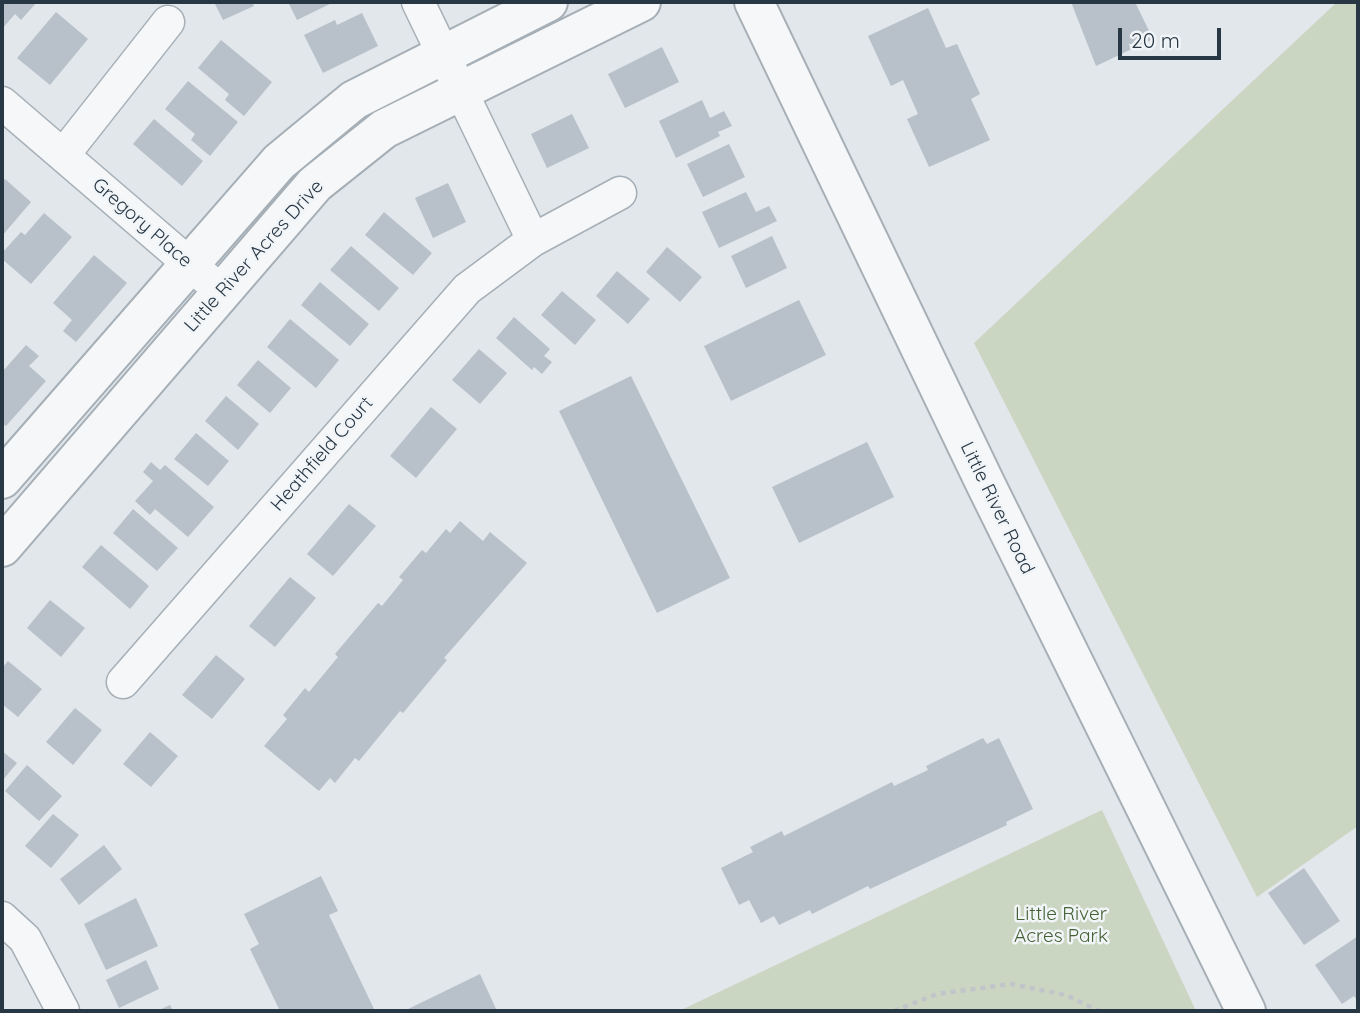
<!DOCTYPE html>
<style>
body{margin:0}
#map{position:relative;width:1360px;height:1013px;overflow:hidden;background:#e1e7eb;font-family:Quicksand,sans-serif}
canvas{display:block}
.frame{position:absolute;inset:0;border:4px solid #283744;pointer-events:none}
.scale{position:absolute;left:1118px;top:28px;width:103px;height:32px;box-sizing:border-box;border:4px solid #283744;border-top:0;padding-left:9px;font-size:21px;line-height:24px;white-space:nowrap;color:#283744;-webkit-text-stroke:5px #f1f5f8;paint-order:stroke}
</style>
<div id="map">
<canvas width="1360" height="1013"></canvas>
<div class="frame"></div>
<div class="scale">20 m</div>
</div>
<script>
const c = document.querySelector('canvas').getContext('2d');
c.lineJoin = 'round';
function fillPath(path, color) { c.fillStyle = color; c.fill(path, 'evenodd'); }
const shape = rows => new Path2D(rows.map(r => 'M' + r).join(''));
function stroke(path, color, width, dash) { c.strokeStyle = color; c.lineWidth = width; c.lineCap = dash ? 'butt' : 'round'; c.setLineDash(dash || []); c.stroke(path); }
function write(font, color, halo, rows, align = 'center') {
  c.font = font + ' Quicksand,sans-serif'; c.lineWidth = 5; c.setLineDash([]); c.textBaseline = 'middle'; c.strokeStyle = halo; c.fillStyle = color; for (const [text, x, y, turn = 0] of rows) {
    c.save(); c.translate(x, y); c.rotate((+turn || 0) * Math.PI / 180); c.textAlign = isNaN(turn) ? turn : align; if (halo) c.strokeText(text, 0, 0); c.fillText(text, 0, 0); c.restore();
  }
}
fillPath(shape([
 [1337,2,1358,2,1358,826,1257,897,974,343],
 [1102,810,1196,1011,679,1011]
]), '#cad6c2');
fillPath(shape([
 [2,2,37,2,21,20,15,14,2,29],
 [214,2,252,2,254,6,223,20],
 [288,2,334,2,297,20],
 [1071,2,1135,2,1153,39,1096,66],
 [928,8,946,48,957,44,980,94,971,99,990,140,929,167,907,119,918,114,903,80,891,86,868,36],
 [56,12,88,39,50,85,17,58],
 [362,13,378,46,323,73,304,35,335,20,337,25],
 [221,40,272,82,244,116,225,100,229,94,198,68],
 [662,47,679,82,625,108,608,74],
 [188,81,238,122,210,156,191,140,195,134,165,109],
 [702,100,710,118,724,111,732,126,718,132,720,136,676,158,659,121],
 [572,114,589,148,547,168,531,134],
 [154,119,203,161,182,186,133,144],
 [729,144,745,177,703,197,687,164],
 [5,179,31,202,2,236,2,183],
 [448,183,466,222,433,238,415,198],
 [746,192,756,212,769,206,777,221,719,248,702,212],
 [384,212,432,253,413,275,365,235],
 [44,213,72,237,31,284,2,259,2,253,21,232,25,235],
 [772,236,787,268,746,288,731,256],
 [351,246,399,288,379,311,330,270],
 [667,247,702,277,680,302,646,272],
 [94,255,127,283,76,342,63,331,72,320,53,303],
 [617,271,650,299,628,324,596,296],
 [320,282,369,324,350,346,301,305],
 [562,291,596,320,575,345,541,315],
 [799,300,826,355,731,401,704,346],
 [514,317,550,349,544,356,552,362,542,374,534,367,532,370,496,338],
 [290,319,339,360,316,388,267,347],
 [26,345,39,356,29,366,46,381,6,426,2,423,2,372],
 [479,349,507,373,480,404,452,380],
 [258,360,291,388,270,413,237,385],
 [631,376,730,578,657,613,559,411],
 [226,396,259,424,238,450,205,421],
 [431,407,457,429,416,478,390,456],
 [196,433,229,461,208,486,174,459],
 [867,442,894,497,799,543,772,487],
 [151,462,160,470,165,465,214,507,188,537,155,509,150,515,135,501,153,481,143,472],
 [349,504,376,526,333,576,307,554],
 [133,509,178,548,157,571,113,533],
 [460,521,483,541,490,532,527,563,444,658,447,660,403,713,400,711,359,761,355,758,335,783,330,778,319,791,264,746,287,719,283,715,305,688,309,692,338,657,335,654,378,603,382,606,403,580,399,577,422,550,426,553,446,529,450,533],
 [101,545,149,586,130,609,82,567],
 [290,577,316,598,275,647,249,626],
 [50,600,85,628,61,657,27,628],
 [216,655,245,679,212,719,182,695],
 [8,661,42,689,18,717,2,704,2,668],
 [75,708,102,730,73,765,46,742],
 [150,732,178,756,151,787,123,764],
 [983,738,987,744,999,738,1033,809,1006,822,1007,825,870,889,868,886,812,914,810,910,779,925,774,916,761,923,749,900,739,905,721,868,753,852,750,847,782,831,784,836,892,782,894,786,928,770,926,766],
 [2,751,17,763,2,781],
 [27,765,62,796,39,821,5,791],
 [53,814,79,835,51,868,25,846],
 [104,845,122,869,79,905,60,879],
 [1304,868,1340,921,1304,945,1268,893],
 [321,876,338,911,329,915,375,1011,280,1011,250,949,259,944,244,914],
 [136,898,158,946,106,970,84,924],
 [1358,936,1358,1002,1354,996,1342,1004,1315,965],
 [146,960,159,989,119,1008,106,980],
 [480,974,497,1011,404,1011],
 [170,1005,173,1011,157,1011]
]), '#b8c1c9');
const minor = shape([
 [418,2,533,240],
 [2,103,221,291],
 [64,154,168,22],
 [123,682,467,289,533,240,620,193],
 [2,918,25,939,63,1011]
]);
const tertiary = shape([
 [754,2,986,485,1246,1011],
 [2,479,279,162,354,100,548,2],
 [2,547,315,184,384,129,641,2]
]);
stroke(minor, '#a6afb6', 35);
stroke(tertiary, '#a6afb6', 42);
stroke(shape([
 [894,1011,937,994,1011,984,1066,995,1099,1011]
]), '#c0c5ca', 4.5, [5, 5]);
stroke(minor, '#f5f7f9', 32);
stroke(tertiary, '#f5f7f9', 38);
write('19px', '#283744', '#f1f5f8', [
 ["Gregory Place",142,223,41],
 ["Little River Acres Drive",254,256,-48],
 ["Heathfield Court",322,454,-49],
 ["Little River Road",997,508,64]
]);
write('19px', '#446134', '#f1f5f8', [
 ["Little River",1061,914],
 ["Acres Park",1061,936]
]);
</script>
